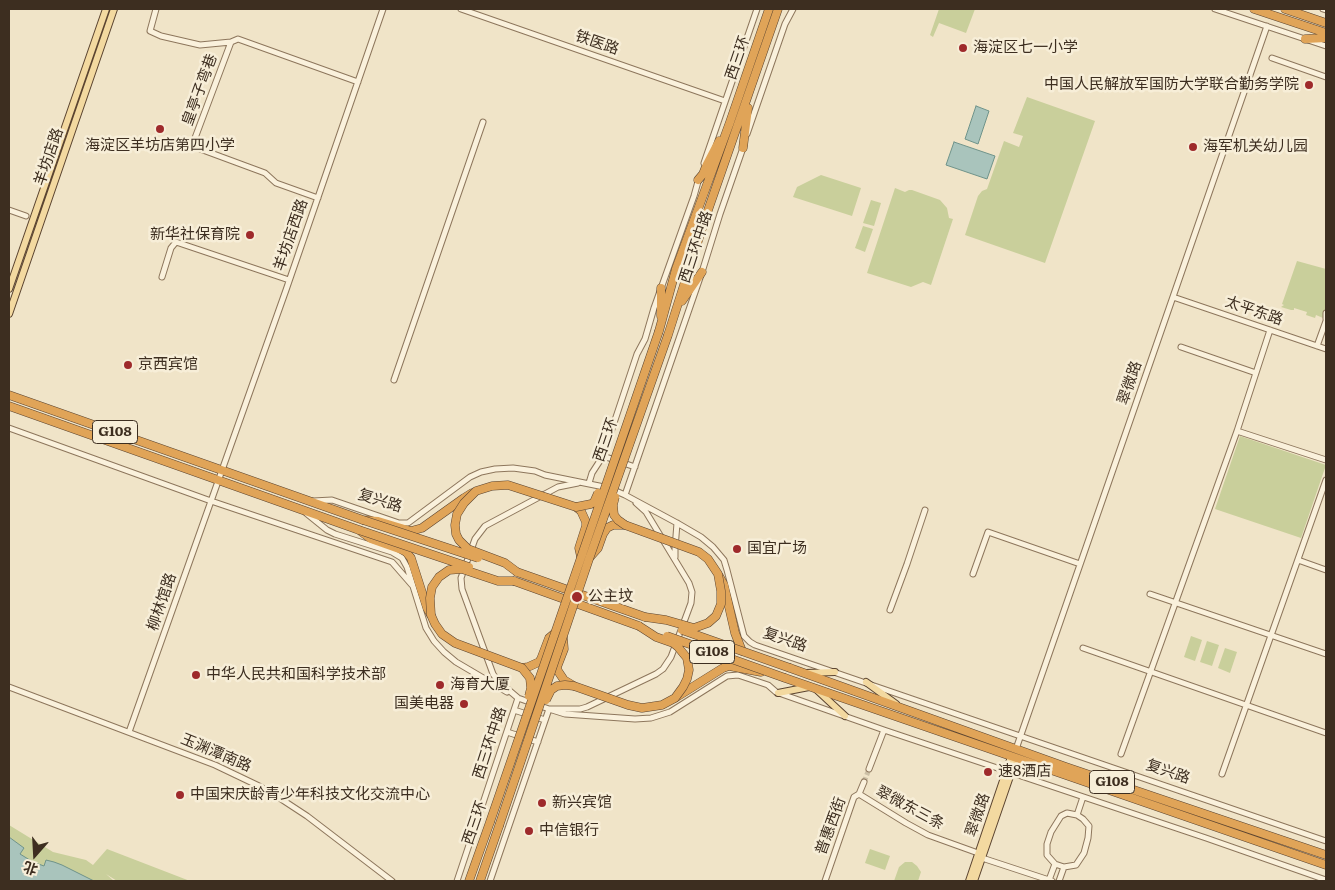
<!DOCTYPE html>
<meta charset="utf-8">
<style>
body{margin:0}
#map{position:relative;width:1335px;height:890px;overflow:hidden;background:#f0e4c8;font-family:Literata,"Noto Sans SC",serif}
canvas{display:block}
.frame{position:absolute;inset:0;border:10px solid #3d2e20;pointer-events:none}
.north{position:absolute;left:10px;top:830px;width:50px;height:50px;-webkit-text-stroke:4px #f7eed8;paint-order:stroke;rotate:199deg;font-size:14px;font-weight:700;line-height:20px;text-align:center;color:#3d2e20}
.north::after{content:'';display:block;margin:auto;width:18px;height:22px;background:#3d2e20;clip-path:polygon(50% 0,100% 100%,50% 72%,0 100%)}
</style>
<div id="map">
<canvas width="1335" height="890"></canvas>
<div class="frame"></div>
<div class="north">北</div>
</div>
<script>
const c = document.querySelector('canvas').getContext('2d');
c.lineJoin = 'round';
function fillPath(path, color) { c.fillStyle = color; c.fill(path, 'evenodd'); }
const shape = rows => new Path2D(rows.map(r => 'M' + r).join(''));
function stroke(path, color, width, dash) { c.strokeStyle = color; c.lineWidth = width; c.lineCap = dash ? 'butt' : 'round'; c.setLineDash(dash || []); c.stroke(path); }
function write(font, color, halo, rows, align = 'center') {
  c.font = font + ' Literata,"Noto Sans SC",serif'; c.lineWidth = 5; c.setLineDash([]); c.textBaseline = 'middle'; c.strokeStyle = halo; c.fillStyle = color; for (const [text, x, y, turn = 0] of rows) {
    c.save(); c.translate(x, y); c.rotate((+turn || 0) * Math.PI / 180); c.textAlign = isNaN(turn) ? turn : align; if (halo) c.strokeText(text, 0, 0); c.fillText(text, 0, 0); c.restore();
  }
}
fillPath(shape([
 [939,9,975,9,966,33,939,23,933,37,930,35],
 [1027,97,1095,121,1045,263,965,235,978,196,982,191,987,189,1004,141,1019,147,1023,136,1013,133],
 [821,175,861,188,852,216,793,197,797,187],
 [895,188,905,192,909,190,912,190,940,200,947,208,949,218,953,219,931,285,923,282,911,287,867,273],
 [871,200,881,203,874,226,863,223],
 [863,226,873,229,865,252,855,248],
 [1297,261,1326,269,1326,310,1323,318,1316,315,1315,318,1306,315,1307,312,1294,308,1294,310,1291,310,1281,307,1284,305,1282,304],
 [1240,436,1326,465,1301,538,1215,509],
 [1191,636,1202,640,1195,661,1184,657],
 [1207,641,1219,645,1212,666,1200,662],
 [1225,648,1237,652,1230,673,1218,668],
 [9,825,53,852,86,860,93,865,107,849,190,881,117,881,106,874,114,881,9,881],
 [870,849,890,856,885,870,865,863],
 [905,862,912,862,917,866,921,872,918,881,894,881,899,867]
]), '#c9cf9b');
const water = shape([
 [976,106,989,111,978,144,965,139,976,106],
 [954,142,995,156,987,179,946,165,954,142],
 [9,837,24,848,20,854,33,862,44,866,46,860,54,862,62,865,94,881,9,881,9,837]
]);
fillPath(water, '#a9c4bc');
stroke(water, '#6f938a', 1);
stroke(shape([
 [864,782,869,769]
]), '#ccc0a6', 5, [5, 2.5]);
const minor = shape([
 [156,9,150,31,161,36,200,45,231,42,192,146,265,173,276,183,318,198],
 [461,9,725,101],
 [1215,9,1326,46],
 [1323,9,1326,10],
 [231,42,238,39,358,82],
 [1272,58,1326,77],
 [747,134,785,24,793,9],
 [704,163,757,9],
 [9,210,26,216],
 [162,277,171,248,176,242,289,280],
 [1173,297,1326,349],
 [1326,313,1326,319],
 [1317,346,1326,321],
 [1181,347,1256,373],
 [394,380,483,122],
 [9,428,211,501,392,562,412,585],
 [1237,431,1326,460],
 [603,456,635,467],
 [578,483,558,487,485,526,475,539,461,578,462,589,493,674,498,681,518,698,549,709,580,709,587,707,656,674,663,669,671,657,691,603,692,592,689,583,646,512,636,503],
 [589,483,592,473,603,456,637,354,645,339,654,308,694,196,699,178],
 [625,495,702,272,720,214,744,145],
 [313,501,332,500,399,523,408,523,470,477,481,472,495,469,513,468,535,471,545,475,609,488,625,495,677,523,701,537,713,547,724,560,727,570,744,636,750,642,755,645,1326,841],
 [306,513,327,530,335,534,392,552,402,558,407,567,426,628,434,641,444,652,456,662,507,692],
 [675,557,675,549,677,523],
 [1298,560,1326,570],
 [973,574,988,532,1080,564],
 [1150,594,1326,654],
 [890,610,907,564,925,510],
 [1083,648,1326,733],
 [9,687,215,765,259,786,278,797,307,816,392,881],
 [549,709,565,714,635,719,651,718,670,712,727,676,738,675,768,685,776,692,884,730,1206,838,1326,880],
 [514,710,545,720],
 [129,732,286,290,383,9],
 [507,732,538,742],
 [1016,749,1267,26],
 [1121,754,1237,431,1270,330],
 [869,769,884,730],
 [1222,774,1326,480],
 [859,794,906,823,928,835,978,853],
 [982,858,1052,881],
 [1055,864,1047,855,1047,844,1051,832,1061,816,1067,813,1077,815],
 [1064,867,1076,865,1084,853,1088,838,1089,826,1083,819,1077,815,1083,797],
 [1049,880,1055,864,1064,867,1059,881],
 [457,881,518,698],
 [490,881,549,709],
 [825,881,854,797,859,794,864,782]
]);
const major = shape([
 [9,289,106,9],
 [9,314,114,9],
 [806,673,835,672],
 [866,682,896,704],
 [817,690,845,716],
 [778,693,809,687],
 [969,881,1011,757],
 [974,881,1016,759]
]);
const highway = shape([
 [1254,9,1326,33],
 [1285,9,1326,23],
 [1305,39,1326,38],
 [743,148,748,108],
 [698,180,703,174,707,164,719,141],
 [682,301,702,272],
 [661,316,661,288],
 [659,331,676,269,730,122,769,9],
 [668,335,706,216,778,9],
 [9,395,363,520,378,521,411,531,422,528,464,498,472,493],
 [9,406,359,530,371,539,402,550,406,552,411,558,427,608,431,615],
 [576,507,581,511,586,522,586,526,579,548,581,557],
 [590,557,598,548,603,534,607,528,613,525,625,525],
 [517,572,645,617],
 [719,576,724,585,735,633,742,651],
 [514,581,639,626],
 [563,637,564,649,557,667,558,671,564,680,574,686],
 [522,668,528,667,539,662,541,659,549,638,555,633],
 [790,668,1066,767,1326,855],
 [785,678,1326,865],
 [675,698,723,668,729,666,761,672],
 [469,881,490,822],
 [480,881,499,826]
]);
stroke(minor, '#8d765c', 7);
stroke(major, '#5b4430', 8);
stroke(highway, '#5b4430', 9);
stroke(minor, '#faf1dc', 5);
stroke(major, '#f3d9a0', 6);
stroke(highway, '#e0a458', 8);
const highwayBridge = shape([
 [615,497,613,505,614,515,618,520,625,525,699,552,708,559,718,574,721,591,721,604,716,616,708,623,694,628,666,620,645,617],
 [363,520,478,558],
 [359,530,469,567],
 [517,572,505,563,468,549,459,540,456,534,455,525,457,514,464,503,476,491,492,486,508,485,576,507,591,504,594,502,598,493],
 [514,581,498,581,462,569,449,570,439,577,432,587,430,598,431,615,435,624,442,634,455,643,522,668,530,678,531,688,529,696],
 [682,630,790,668],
 [667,636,785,678],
 [546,700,551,690,557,686,565,685,574,686,628,705,642,708,662,705,675,698,683,687,687,679,689,670,687,658,678,647,673,643,656,637,639,626],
 [490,822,659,331],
 [499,826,589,559,668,335]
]);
stroke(highwayBridge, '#5b4430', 9, []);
stroke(highwayBridge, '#e0a458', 8);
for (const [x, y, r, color] of [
 [963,48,5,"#9e2a2b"],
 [1309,85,5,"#9e2a2b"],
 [160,129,5,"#9e2a2b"],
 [1193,147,5,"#9e2a2b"],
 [250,235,5,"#9e2a2b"],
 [128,365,5,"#9e2a2b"],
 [737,549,5,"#9e2a2b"],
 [577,597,6,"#9e2a2b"],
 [196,675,5,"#9e2a2b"],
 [440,685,5,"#9e2a2b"],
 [464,704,5,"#9e2a2b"],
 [988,772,5,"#9e2a2b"],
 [180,795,5,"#9e2a2b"],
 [542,803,5,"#9e2a2b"],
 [529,831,5,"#9e2a2b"]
]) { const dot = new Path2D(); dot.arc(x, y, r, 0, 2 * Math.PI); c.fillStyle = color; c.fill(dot); stroke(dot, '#f7eed8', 2); }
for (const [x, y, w] of [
 [115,432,45],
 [712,652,45],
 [1112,782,45]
]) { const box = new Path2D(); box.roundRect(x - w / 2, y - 11.5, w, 23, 4); c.fillStyle = '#f7eed8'; c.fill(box); stroke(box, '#3d2e20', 1); }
write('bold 14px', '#3d2e20', null, [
 ["G108",115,432],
 ["G108",712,652],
 ["G108",1112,782]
]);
write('15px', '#3d2e20', '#f7eed8', [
 ["铁医路",597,43,19],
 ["西三环",738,58,-71],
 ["皇亭子弯巷",200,90,-70],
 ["羊坊店路",49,157,-71],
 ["羊坊店西路",291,235,-71],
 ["西三环中路",696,247,-72],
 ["太平东路",1254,311,19],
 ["翠微路",1130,383,-71],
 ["西三环",606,440,-71],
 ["复兴路",380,501,17],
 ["柳林馆路",162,602,-71],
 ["复兴路",785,640,19],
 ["西三环中路",490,743,-72],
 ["玉渊潭南路",216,753,23],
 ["复兴路",1168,772,19],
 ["翠微东三条",910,808,28],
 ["翠微路",978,815,-71],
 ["西三环",475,823,-71],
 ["普惠西街",831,826,-70]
]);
write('15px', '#3d2e20', '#f7eed8', [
 ["海淀区七一小学",973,48],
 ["中国人民解放军国防大学联合勤务学院",1299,85,"right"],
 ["海淀区羊坊店第四小学",160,146,"center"],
 ["海军机关幼儿园",1203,147],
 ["新华社保育院",240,235,"right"],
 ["京西宾馆",138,365],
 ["国宜广场",747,549],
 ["公主坟",588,597],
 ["中华人民共和国科学技术部",206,675],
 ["海育大厦",450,685],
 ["国美电器",454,704,"right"],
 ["速8酒店",998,772],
 ["中国宋庆龄青少年科技文化交流中心",190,795],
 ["新兴宾馆",552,803],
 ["中信银行",539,831]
], 'left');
</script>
